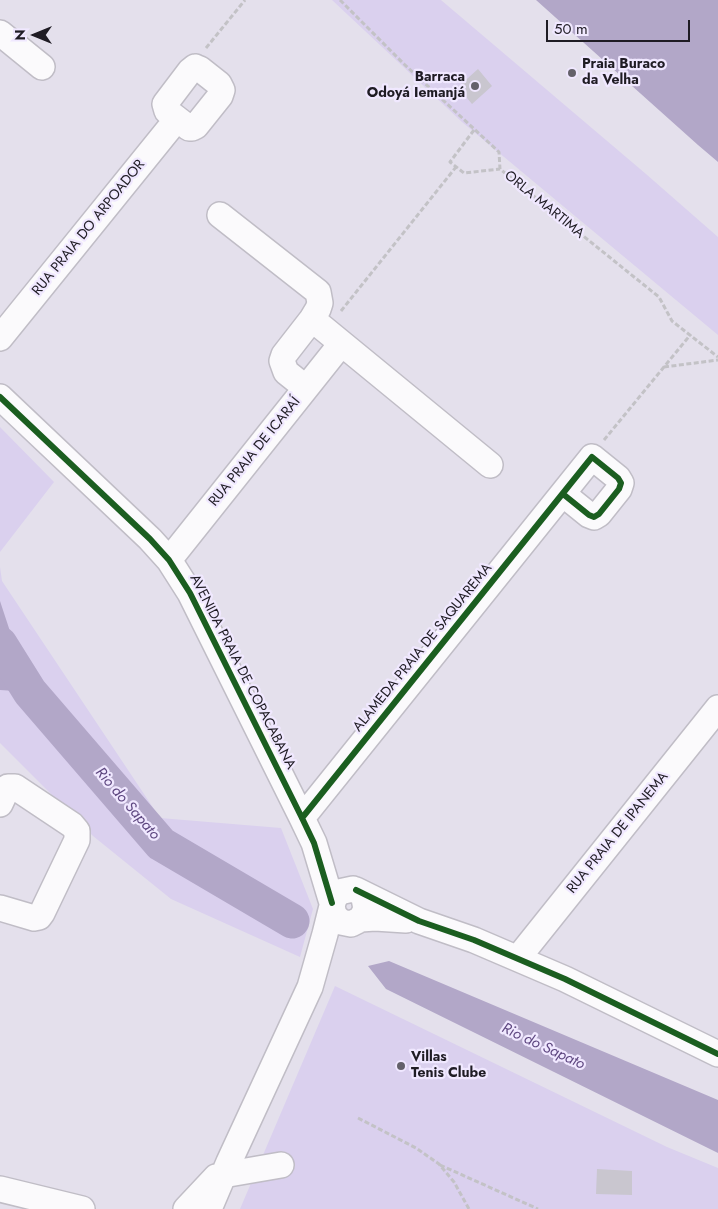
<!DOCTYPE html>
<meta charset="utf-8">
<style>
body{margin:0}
#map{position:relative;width:718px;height:1209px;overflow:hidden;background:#e4e0ec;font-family:Jost,sans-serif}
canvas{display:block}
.north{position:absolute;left:10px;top:10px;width:50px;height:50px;-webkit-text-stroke:4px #f0e8ff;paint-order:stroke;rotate:270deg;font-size:14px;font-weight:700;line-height:20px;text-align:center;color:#1f1c24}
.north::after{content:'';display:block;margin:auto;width:18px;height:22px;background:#1f1c24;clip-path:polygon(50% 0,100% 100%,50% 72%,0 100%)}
.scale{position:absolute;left:546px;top:20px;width:144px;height:22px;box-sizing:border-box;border:2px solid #1f1c24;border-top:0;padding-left:6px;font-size:15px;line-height:18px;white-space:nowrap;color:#1f1c24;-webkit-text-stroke:4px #f0e8ff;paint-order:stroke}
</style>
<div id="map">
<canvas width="718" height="1209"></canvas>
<div class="north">N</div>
<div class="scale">50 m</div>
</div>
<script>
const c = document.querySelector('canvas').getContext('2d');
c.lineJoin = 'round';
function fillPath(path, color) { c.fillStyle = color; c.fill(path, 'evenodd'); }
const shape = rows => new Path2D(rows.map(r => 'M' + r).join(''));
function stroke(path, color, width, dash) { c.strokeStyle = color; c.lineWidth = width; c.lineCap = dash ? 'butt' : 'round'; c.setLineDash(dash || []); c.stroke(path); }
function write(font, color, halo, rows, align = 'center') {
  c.font = font + ' Jost,sans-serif'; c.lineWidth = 4.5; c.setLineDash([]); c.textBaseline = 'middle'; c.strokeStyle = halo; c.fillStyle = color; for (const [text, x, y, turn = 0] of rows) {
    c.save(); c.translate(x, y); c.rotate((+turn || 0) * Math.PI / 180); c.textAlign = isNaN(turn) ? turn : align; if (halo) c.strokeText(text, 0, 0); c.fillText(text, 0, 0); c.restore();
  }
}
fillPath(shape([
 [332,0,441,0,646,174,718,237,718,335,462,122],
 [0,427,54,482,0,552],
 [0,567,2,581,160,818,281,828,313,909,300,957,171,899,93,836,0,743],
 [335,986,667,1147,718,1168,718,1209,240,1209]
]), '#dad0ee');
fillPath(shape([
 [536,0,718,0,718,162,698,145],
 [0,601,30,692,0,690],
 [389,961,718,1100,718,1153,386,989,368,966]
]), '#b2a7c8');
stroke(shape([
 [0,644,30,692,161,844,292,921]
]), '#b2a7c8', 35);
fillPath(shape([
 [478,69,492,86,472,104,458,87],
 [597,1169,632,1171,632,1195,596,1194]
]), '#c9c6cf');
const minor = shape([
 [0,33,42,67],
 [195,67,200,69,219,84,222,90,220,96,196,126,192,128,189,128,167,111,165,104,190,71,195,67],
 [220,215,318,292,320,303,318,309,312,319],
 [0,338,177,119],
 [306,388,286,372,282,361,284,355,312,319,490,465],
 [0,397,150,539,169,560,190,593,302,818,314,843,332,903],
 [169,560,341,344],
 [0,804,8,787,15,787,72,825,77,831,77,840,42,913,39,917,34,918,0,908],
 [302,818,592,457,618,478,621,483,619,489,599,514,594,517,589,515,563,494],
 [356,890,419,921,474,940,565,979,718,1054],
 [361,919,366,909,364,898,361,893,353,889,339,892,334,899,332,906,334,915,341,922,351,924,361,919,375,918,406,920],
 [518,958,718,708],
 [223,1175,281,1165],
 [0,1189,82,1209],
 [186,1209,216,1177],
 [209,1209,229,1162,310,987,325,934,332,906]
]);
stroke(minor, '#c0bdc6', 28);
stroke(shape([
 [340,0,404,64,499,152,500,169,659,297,672,321,718,357],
 [206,48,245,0],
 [474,130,450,162,464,173,500,169],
 [341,311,456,167],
 [664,367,718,360],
 [604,440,691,334],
 [358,1118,416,1148,439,1164,454,1182,469,1209],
 [440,1165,538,1209]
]), '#c3c2c6', 3, [5, 2.5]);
stroke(minor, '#fbfafc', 25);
stroke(shape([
 [0,397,150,539,169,560,190,593,302,818,314,843,332,903],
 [302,818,592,457,618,478,621,483,619,489,599,514,594,517,589,515,563,494],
 [356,890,419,921,474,940,565,979,718,1054]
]), '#1b5e20', 6);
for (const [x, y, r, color] of [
 [572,73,5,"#64616a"],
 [475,86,5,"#64616a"],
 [401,1066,5,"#64616a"]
]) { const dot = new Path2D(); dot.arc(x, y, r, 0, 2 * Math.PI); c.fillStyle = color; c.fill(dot); stroke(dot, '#f0e8ff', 2); }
write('bold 14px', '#1f1c24', '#f0e8ff', [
 ["Praia Buraco",582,65],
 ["da Velha",582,81],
 ["Barraca",465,78,"right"],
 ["Odoyá Iemanjá",465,94,"right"],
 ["Villas",411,1058],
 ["Tenis Clube",411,1074]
], 'left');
write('14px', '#1f1c24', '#f0e8ff', [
 ["ORLA MARTIMA",544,205,39],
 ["RUA PRAIA DO ARPOADOR",89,228,-51],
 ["RUA PRAIA DE ICARAÍ",255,452,-51],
 ["ALAMEDA PRAIA DE SAQUAREMA",423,648,-51],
 ["AVENIDA PRAIA DE COPACABANA",242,672,63],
 ["RUA PRAIA DE IPANEMA",618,833,-51]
]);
write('italic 15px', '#5e4780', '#f0e8ff', [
 ["Rio do Sapato",127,804,49],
 ["Rio do Sapato",543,1047,25]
]);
</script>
